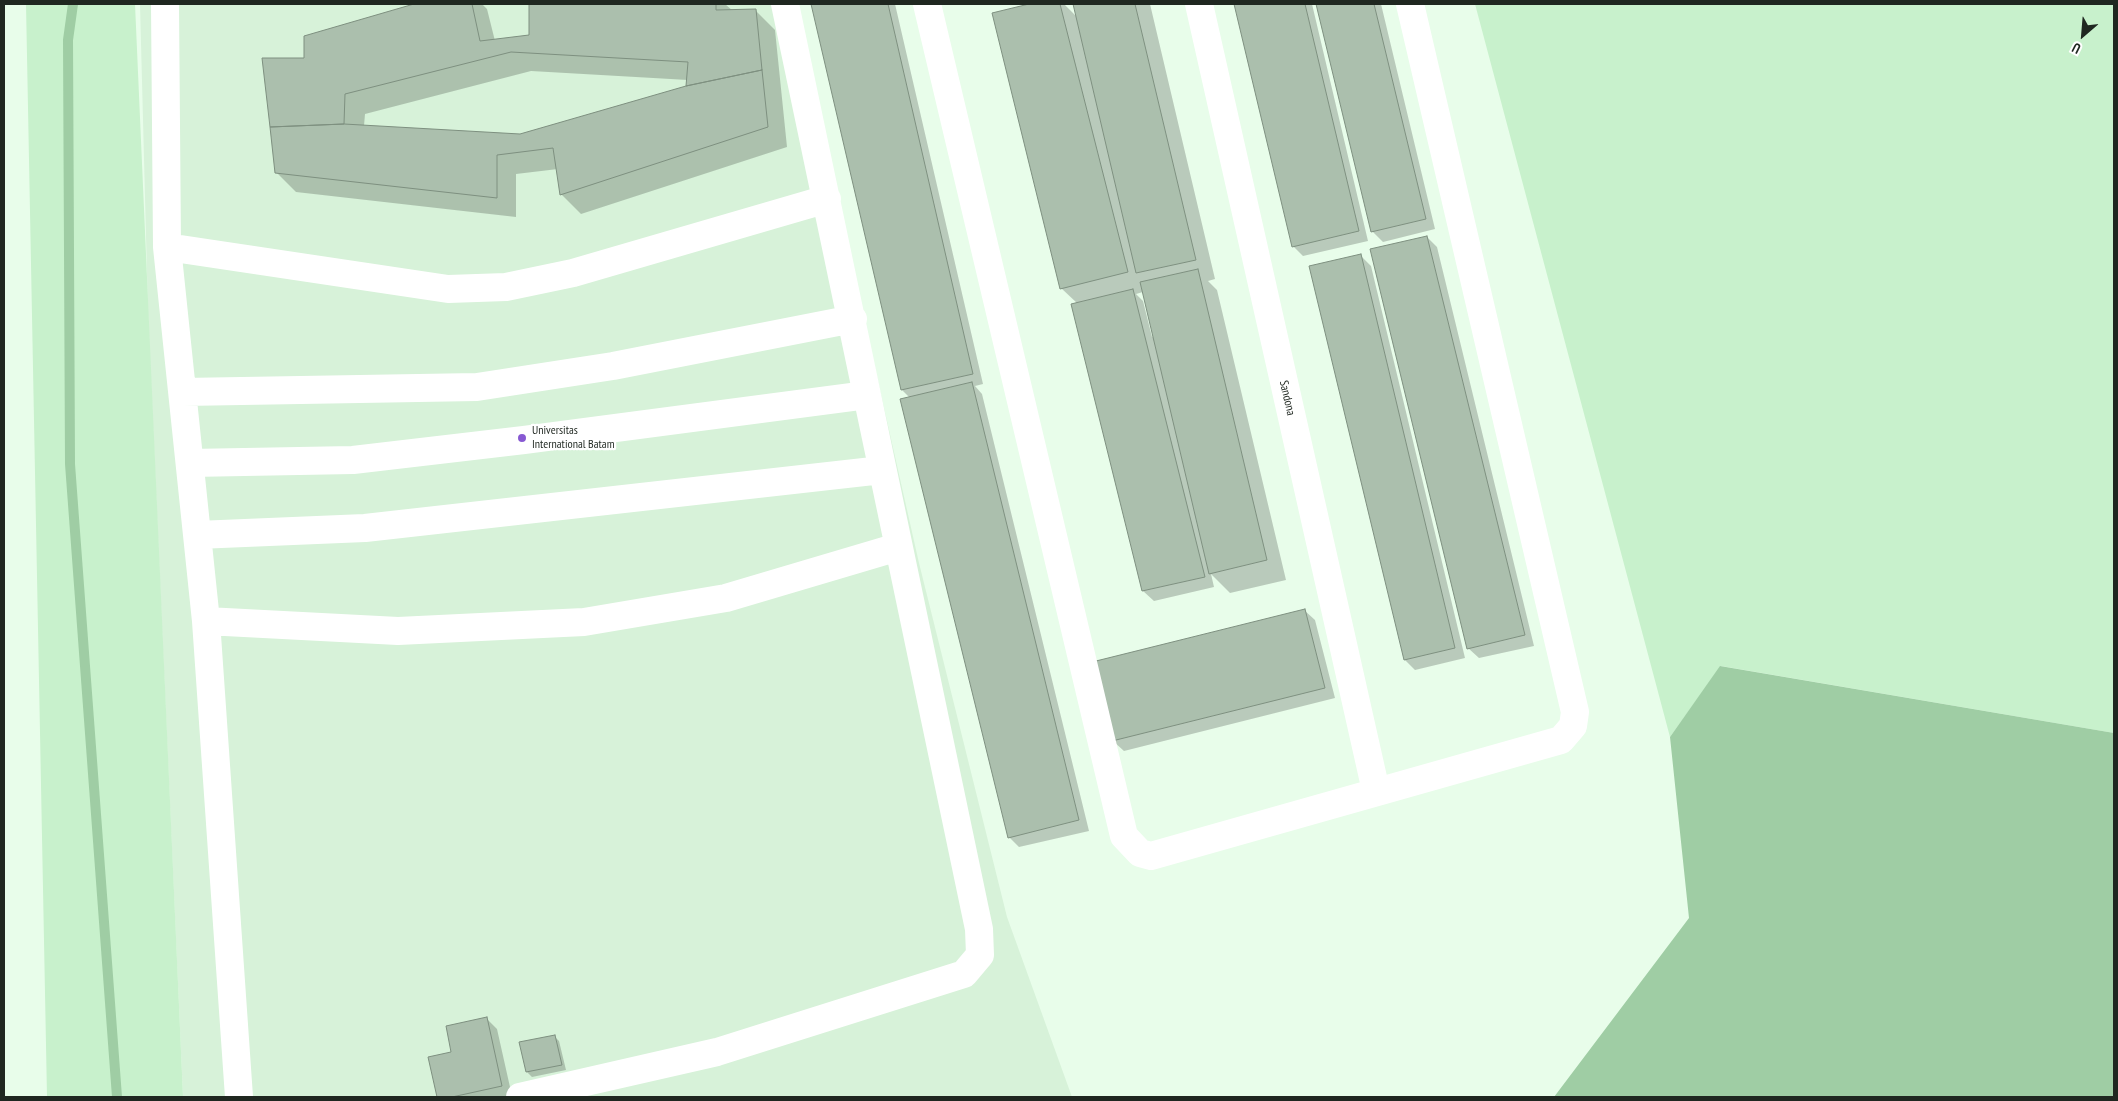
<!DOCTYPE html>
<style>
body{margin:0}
#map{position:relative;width:2118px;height:1101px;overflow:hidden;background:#e8fdea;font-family:"PT Sans Narrow",sans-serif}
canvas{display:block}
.frame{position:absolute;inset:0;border:5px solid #1f2720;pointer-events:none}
.north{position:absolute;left:2058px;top:10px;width:50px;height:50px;-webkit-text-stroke:4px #fff;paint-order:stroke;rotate:207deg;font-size:14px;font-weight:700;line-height:20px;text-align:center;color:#1f2720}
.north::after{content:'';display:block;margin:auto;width:18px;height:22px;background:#1f2720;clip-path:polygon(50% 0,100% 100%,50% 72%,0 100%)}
</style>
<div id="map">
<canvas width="2118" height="1101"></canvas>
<div class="frame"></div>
<div class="north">U</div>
</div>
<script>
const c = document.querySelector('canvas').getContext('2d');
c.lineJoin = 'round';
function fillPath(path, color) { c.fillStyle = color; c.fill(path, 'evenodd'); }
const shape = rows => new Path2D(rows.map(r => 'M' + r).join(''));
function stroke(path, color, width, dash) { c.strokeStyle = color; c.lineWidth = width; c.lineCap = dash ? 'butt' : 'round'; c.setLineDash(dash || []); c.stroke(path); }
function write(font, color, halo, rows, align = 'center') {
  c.font = font + ' "PT Sans Narrow",sans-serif'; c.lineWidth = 4.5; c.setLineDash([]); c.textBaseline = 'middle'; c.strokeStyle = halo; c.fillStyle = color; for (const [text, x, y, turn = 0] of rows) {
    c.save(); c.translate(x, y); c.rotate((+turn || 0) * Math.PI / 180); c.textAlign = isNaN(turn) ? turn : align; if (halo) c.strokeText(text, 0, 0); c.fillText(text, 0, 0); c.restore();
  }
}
fillPath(shape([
 [140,4,793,4,919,563,1007,917,1072,1097,183,1097,148,313]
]), '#d7f2d9');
fillPath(shape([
 [26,4,135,4,183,1097,47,1097],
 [1475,4,2114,4,2114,733,1721,666,1670,737]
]), '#c8f1cc');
fillPath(shape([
 [1720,666,2114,733,2114,1097,1554,1097,1689,918,1670,737]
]), '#9fcda4');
fillPath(shape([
 [419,4,482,4,487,9,495,41,530,37,530,4,725,4,733,11,755,10,775,30,787,147,581,214,561,194,558,169,516,174,516,217,296,192,276,172,306,59,305,37],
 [531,71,688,80,688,87,520,136,364,126,365,114],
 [813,4,895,4,983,384,975,386,982,394,1089,831,1019,847,1009,837,910,398,902,390],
 [1034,4,1064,4,1077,17,1074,4,1150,4,1215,279,1208,281,1217,290,1286,580,1230,593,1211,574,1214,587,1154,601,1143,591,1072,305,1078,304,1061,288,993,14],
 [1143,292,1154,336,1152,337,1143,301,1136,294],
 [1235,4,1312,4,1368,241,1303,256,1293,246],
 [1317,4,1381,4,1435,229,1383,242,1372,231],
 [1427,237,1437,247,1534,646,1479,658,1468,648],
 [1361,256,1371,266,1465,658,1415,670,1405,660],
 [1304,610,1315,620,1335,698,1124,751,1113,741],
 [486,1018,497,1029,512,1096,439,1097,430,1058,453,1053],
 [554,1036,559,1041,566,1070,532,1077,527,1072]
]), '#0003');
stroke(shape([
 [73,4,68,40,70,464,117,1097]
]), '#9fcda4', 10);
const building = shape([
 [414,4,472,4,480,41,529,35,529,4,716,4,716,10,756,9,762,70,686,86,688,62,511,52,345,94,344,124,270,127,262,58,304,58,304,36,414,4],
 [811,4,888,4,973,374,901,390,811,4],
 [1029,4,1060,4,1128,272,1060,289,992,13,1029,4],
 [1073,4,1135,4,1196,260,1136,273,1073,4],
 [1234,4,1305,4,1359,231,1292,247,1234,4],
 [1316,4,1374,4,1426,219,1371,232,1316,4],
 [762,70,768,127,560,195,553,148,497,155,497,198,275,173,270,127,344,124,520,134,686,86,762,70],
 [1427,236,1525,635,1467,649,1370,249,1427,236],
 [1361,254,1455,648,1404,660,1309,266,1361,254],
 [1198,269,1267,560,1209,574,1140,282,1198,269],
 [1133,289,1205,577,1142,591,1071,304,1133,289],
 [972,382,1079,820,1008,838,900,399,972,382],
 [1305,609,1325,688,1112,741,1092,662,1305,609],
 [487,1017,502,1086,452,1097,437,1097,428,1057,451,1052,446,1026,487,1017],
 [555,1035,562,1065,526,1072,519,1042,555,1035]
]);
fillPath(building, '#abbfad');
stroke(building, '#7e9080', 1);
stroke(shape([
 [165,4,167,247,206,621,239,1097],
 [927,4,1124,836,1140,853,1151,856,1561,740,1573,726,1575,712,1410,4],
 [1199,4,1376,791],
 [167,247,448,289,506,287,573,273,827,199],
 [183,392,477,387,613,366,853,319],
 [190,463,353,460,524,440,867,395],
 [197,535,365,528,882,470],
 [206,621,398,631,584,622,726,598,898,547],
 [520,1097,717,1052,964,974,980,955,979,929,785,4]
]), '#fff', 28);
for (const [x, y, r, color] of [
 [522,438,5,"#8759d2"]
]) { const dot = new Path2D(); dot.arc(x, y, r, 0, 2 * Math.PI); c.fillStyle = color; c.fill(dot); stroke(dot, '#fff', 2); }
write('12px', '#1f2720', '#fff', [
 ["Sandona",1287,398,77]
]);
write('12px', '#1f2720', '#fff', [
 ["Universitas",532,431],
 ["International Batam",532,445]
], 'left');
</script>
